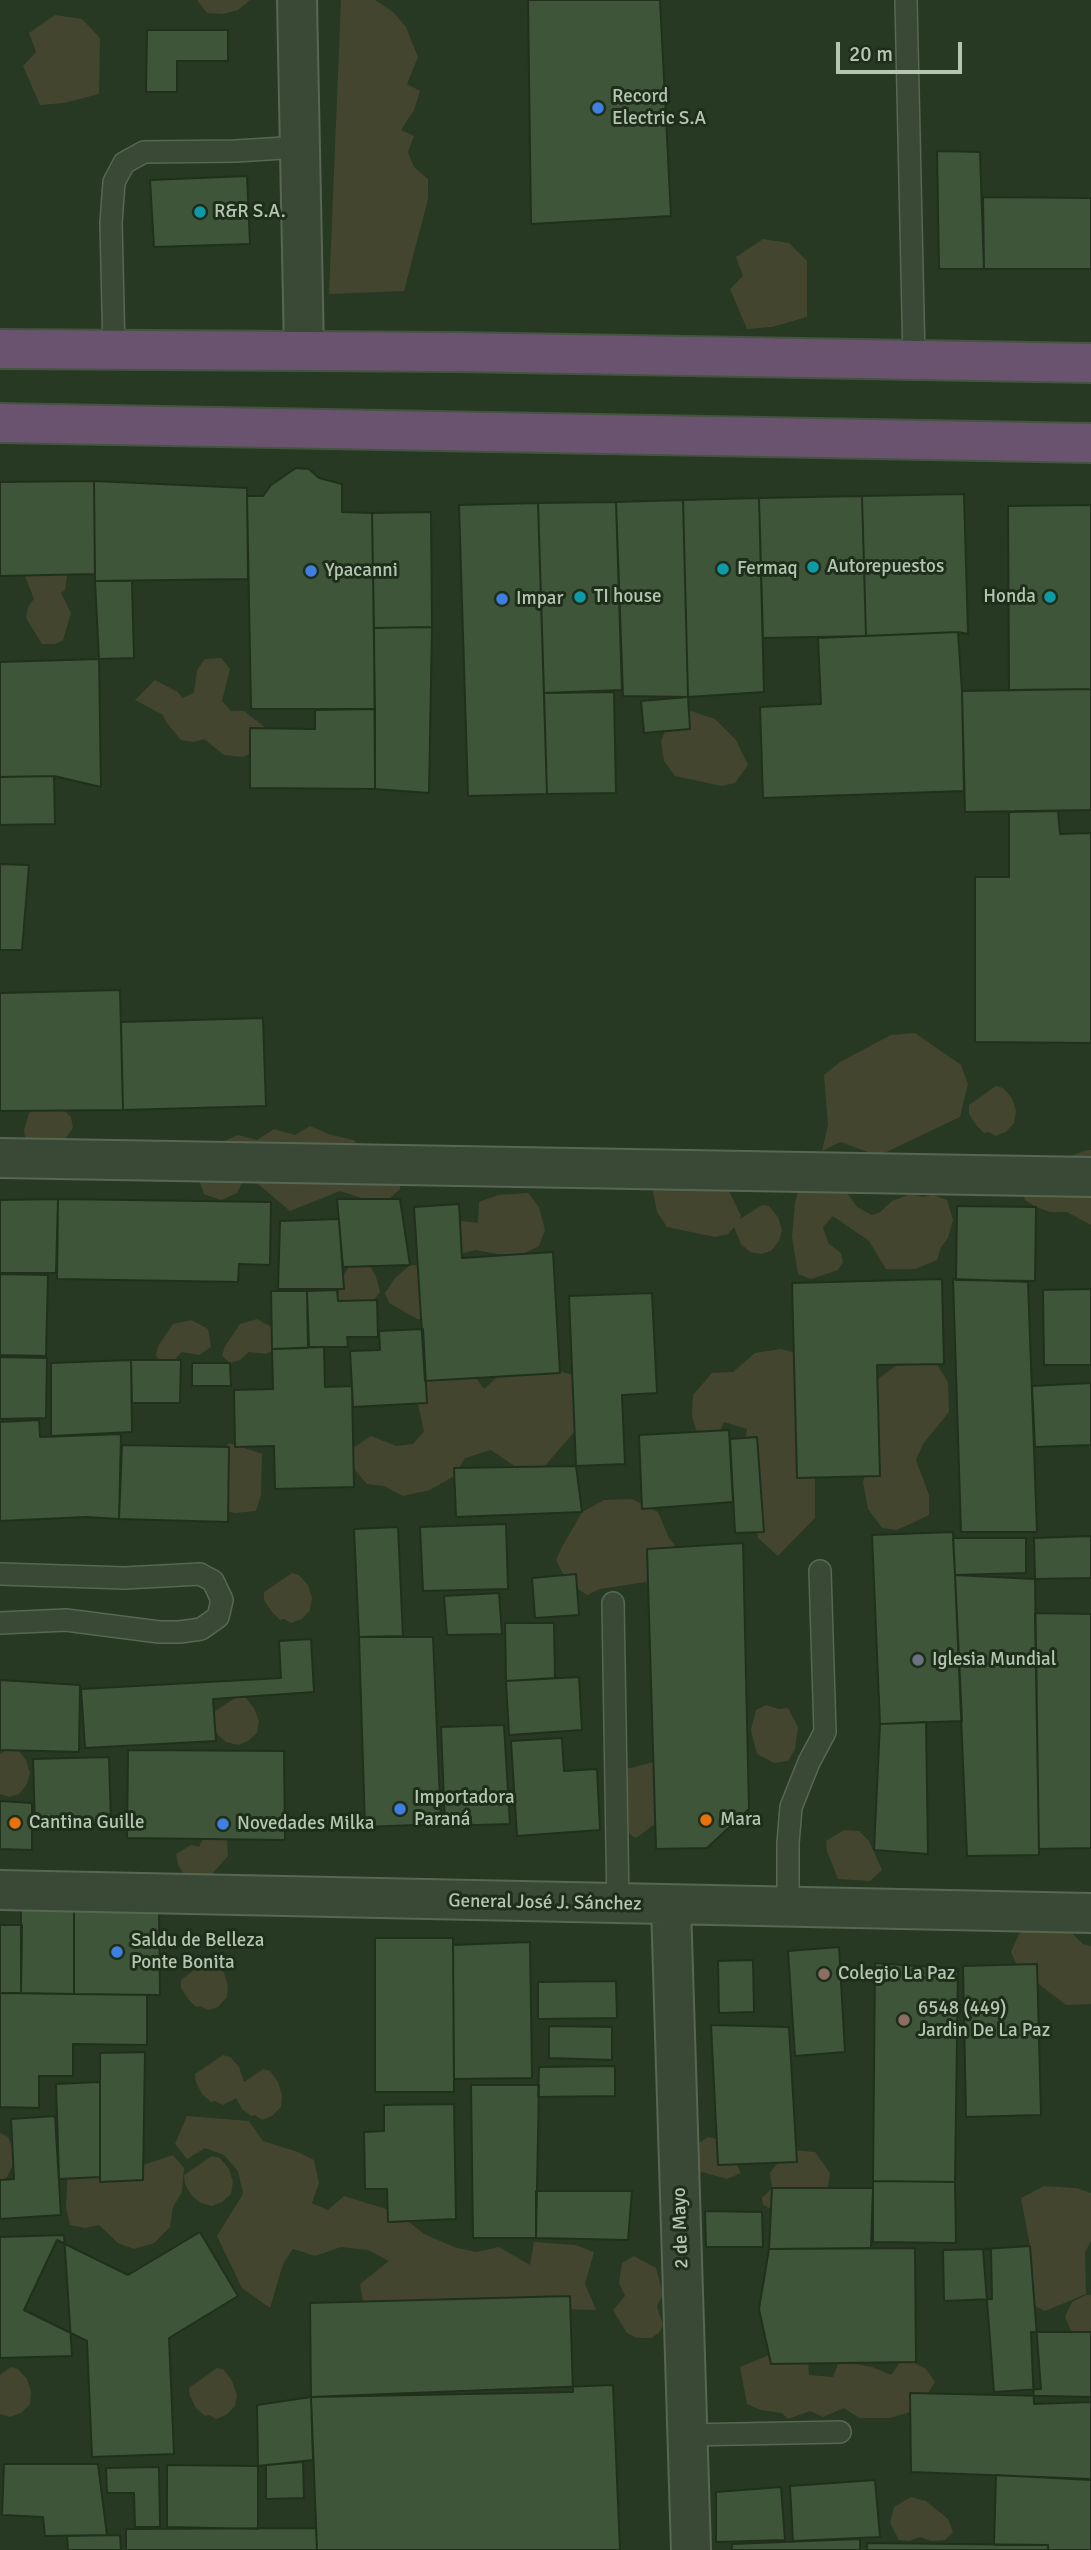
<!DOCTYPE html>
<meta charset="utf-8">
<style>
body{margin:0}
#map{position:relative;width:1091px;height:2550px;overflow:hidden;background:#273922;font-family:Signika,sans-serif}
canvas{display:block}
.scale{position:absolute;left:836px;top:42px;width:126px;height:32px;box-sizing:border-box;border:4px solid #b4c6b0;border-top:0;padding-left:9px;font-size:21px;line-height:24px;white-space:nowrap;color:#b4c6b0;-webkit-text-stroke:5px #1e2e1b;paint-order:stroke}
</style>
<div id="map">
<canvas width="1091" height="2550"></canvas>
<div class="scale">20 m</div>
</div>
<script>
const c = document.querySelector('canvas').getContext('2d');
c.lineJoin = 'round';
function fillPath(path, color) { c.fillStyle = color; c.fill(path, 'evenodd'); }
const shape = rows => new Path2D(rows.map(r => 'M' + r).join(''));
function stroke(path, color, width, dash) { c.strokeStyle = color; c.lineWidth = width; c.lineCap = dash ? 'butt' : 'round'; c.setLineDash(dash || []); c.stroke(path); }
function write(font, color, halo, rows, align = 'center') {
  c.font = font + ' Signika,sans-serif'; c.lineWidth = 6; c.setLineDash([]); c.textBaseline = 'middle'; c.strokeStyle = halo; c.fillStyle = color; for (const [text, x, y, turn = 0] of rows) {
    c.save(); c.translate(x, y); c.rotate((+turn || 0) * Math.PI / 180); c.textAlign = isNaN(turn) ? turn : align; if (halo) c.strokeText(text, 0, 0); c.fillText(text, 0, 0); c.restore();
  }
}
fillPath(shape([
 [197,0,250,0,238,10,223,14,207,13],
 [341,0,375,0,393,12,406,27,418,57,407,84,420,91,414,110,401,130,414,136,408,152,414,167,428,179,428,199,404,291,329,294],
 [55,15,82,19,100,38,99,94,64,103,40,105,23,66,36,52,29,33],
 [763,239,789,243,807,261,807,317,772,327,747,329,730,289,743,276,736,257],
 [42,559,59,559,67,576,65,590,61,593,71,613,63,640,56,644,42,644,26,618,28,607,34,599,25,576],
 [221,658,230,669,222,701,231,711,244,711,271,732,263,746,243,757,224,755,204,739,194,742,181,740,166,722,163,715,135,700,155,680,178,692,182,698,194,693,197,670,205,659],
 [691,711,715,719,736,740,748,765,735,783,722,786,675,776,664,761,661,741,668,724],
 [915,1033,961,1065,968,1084,960,1117,878,1156,841,1142,822,1151,828,1125,824,1075,840,1062,891,1035],
 [996,1086,1003,1088,1012,1098,1016,1111,1014,1123,1006,1132,995,1136,989,1132,984,1133,976,1125,969,1114,969,1105],
 [54,1101,71,1117,73,1128,63,1142,26,1144,24,1130,29,1113,42,1104],
 [310,1126,331,1135,354,1140,365,1154,400,1179,400,1189,389,1199,371,1201,340,1191,290,1211,246,1174,237,1193,221,1200,204,1194,199,1180,211,1147,238,1135,257,1140,274,1129,295,1135],
 [1087,1150,1091,1150,1091,1225,1067,1212,1050,1212,1036,1207,1025,1200,1019,1185,1057,1161],
 [707,1170,729,1191,741,1216,740,1219,762,1205,769,1206,778,1217,782,1230,779,1241,771,1251,761,1254,750,1252,741,1244,734,1227,728,1234,715,1237,667,1227,657,1212,653,1192,661,1175],
 [841,1184,857,1207,872,1215,879,1213,892,1201,911,1194,922,1197,933,1195,947,1200,953,1220,948,1238,941,1247,937,1260,915,1269,886,1269,869,1241,833,1216,823,1227,828,1243,841,1253,843,1262,838,1270,811,1279,798,1274,792,1237,795,1203,800,1186],
 [528,1193,539,1207,545,1230,539,1246,525,1253,503,1255,475,1250,460,1254,447,1233,461,1221,478,1223,479,1202,498,1195],
 [350,1265,370,1266,376,1277,380,1292,365,1311,346,1307,337,1298,344,1275],
 [410,1265,423,1265,426,1319,417,1319,389,1303,385,1293,395,1278],
 [257,1319,275,1329,278,1347,266,1354,249,1352,240,1360,230,1363,222,1356,225,1346,240,1324],
 [191,1320,208,1329,211,1347,199,1355,182,1352,174,1360,163,1363,156,1356,158,1346,173,1324],
 [781,1349,803,1355,815,1452,815,1518,778,1556,758,1538,745,1442,747,1429,724,1422,718,1436,709,1438,696,1430,692,1416,693,1395,712,1373,733,1372,755,1353],
 [933,1358,948,1382,949,1412,923,1444,916,1460,929,1495,929,1515,897,1530,882,1528,868,1509,863,1482,872,1454,864,1389,897,1365],
 [532,1362,572,1375,575,1431,544,1467,516,1467,491,1450,465,1458,454,1476,430,1490,403,1496,384,1486,367,1484,354,1469,353,1448,371,1436,396,1446,413,1444,424,1431,416,1395,424,1378,454,1368,476,1378,484,1389,506,1369],
 [229,1443,262,1454,261,1495,256,1511,235,1513,199,1505,195,1485],
 [632,1499,658,1512,669,1538,675,1545,652,1581,600,1589,587,1595,571,1584,564,1576,556,1560,562,1547,582,1512,604,1500],
 [292,1573,299,1575,308,1585,312,1598,310,1610,302,1619,291,1623,284,1619,280,1620,272,1612,264,1600,264,1592],
 [238,1696,245,1697,254,1708,259,1721,257,1733,248,1741,238,1745,226,1742,218,1735,211,1723,211,1714],
 [766,1705,779,1709,788,1708,798,1727,795,1749,788,1761,774,1763,757,1754,751,1730,756,1710],
 [9,1748,17,1749,26,1760,30,1773,27,1784,19,1794,9,1797,0,1794,0,1754],
 [653,1762,665,1772,664,1800,655,1824,636,1838,607,1820,605,1769,631,1768],
 [222,1827,227,1840,228,1856,212,1874,187,1879,178,1865,176,1854,191,1845,199,1847,208,1829],
 [844,1830,859,1831,869,1841,882,1870,870,1881,838,1879,827,1851,826,1841],
 [1039,1921,1062,1924,1083,1944,1091,1946,1091,2004,1066,2005,1035,1981,1023,1979,1011,1952,1019,1934],
 [208,1960,215,1962,224,1973,228,1986,227,1997,218,2007,208,2010,200,2006,196,2007,188,1999,181,1988,181,1980],
 [223,2055,230,2057,239,2067,244,2082,263,2069,270,2071,278,2082,282,2095,281,2107,272,2116,262,2120,255,2115,251,2116,242,2109,236,2098,223,2105,215,2101,211,2102,202,2094,196,2082,195,2074],
 [187,2116,249,2121,263,2141,298,2152,314,2160,319,2183,312,2203,328,2210,344,2196,396,2212,424,2234,454,2247,476,2252,499,2247,530,2265,534,2242,575,2245,594,2252,585,2284,596,2310,413,2305,364,2308,360,2284,389,2261,368,2250,341,2247,315,2256,293,2249,283,2264,270,2308,242,2288,217,2236,243,2194,238,2171,224,2155,205,2148,187,2159,175,2144],
 [0,2133,8,2137,17,2158,0,2190],
 [708,2137,725,2141,741,2173,727,2179,702,2172,696,2175,690,2149],
 [788,2150,815,2152,830,2173,826,2200,774,2210,763,2205,762,2198,772,2188,770,2173],
 [173,2155,184,2168,182,2192,173,2207,170,2227,154,2243,134,2249,118,2243,99,2225,85,2228,70,2225,66,2207,68,2171,134,2168],
 [212,2156,220,2158,229,2169,233,2182,231,2194,222,2202,212,2206,201,2203,192,2196,185,2184,184,2175],
 [1044,2186,1076,2188,1091,2193,1091,2241,1085,2252,1086,2294,1045,2311,1029,2303,1030,2246,1021,2198],
 [634,2256,656,2268,663,2294,657,2306,663,2325,659,2333,651,2338,637,2338,627,2333,613,2310,625,2296,619,2283,622,2263],
 [1086,2295,1091,2295,1091,2343,1073,2335,1065,2317,1072,2302],
 [769,2355,808,2360,809,2375,833,2377,839,2361,872,2367,891,2375,904,2357,926,2369,935,2382,917,2410,890,2418,859,2418,844,2408,823,2417,810,2411,788,2419,782,2413,761,2410,747,2404,740,2367],
 [11,2367,18,2369,27,2379,31,2392,30,2404,21,2413,10,2417,0,2414,0,2375],
 [217,2368,224,2370,232,2381,237,2395,235,2406,226,2415,216,2419,209,2415,205,2416,196,2408,190,2396,189,2388],
 [911,2497,926,2501,948,2519,953,2532,945,2540,931,2541,920,2537,909,2541,899,2540,890,2523,894,2507]
]), '#43452f');
const building = shape([
 [528,0,660,0,671,216,531,224,528,0],
 [147,30,228,30,228,61,177,61,177,92,146,92,147,30],
 [937,151,980,152,984,269,939,269,937,151],
 [247,176,250,244,154,247,150,180,247,176],
 [983,197,1091,198,1091,269,984,269,983,197],
 [296,468,309,469,319,478,342,484,342,512,372,513,375,709,251,709,247,496,263,496,271,485,296,468],
 [94,481,95,574,0,576,0,482,94,481],
 [94,481,247,488,248,579,95,581,94,481],
 [964,494,968,634,958,632,866,636,862,496,964,494],
 [862,496,866,636,763,638,759,498,862,496],
 [759,498,764,692,688,697,683,500,759,498],
 [683,500,688,697,623,696,616,502,683,500],
 [616,502,622,690,544,693,538,503,616,502],
 [538,503,547,794,468,796,459,505,538,503],
 [1091,505,1091,689,1009,690,1008,506,1091,505],
 [431,512,432,627,374,628,372,513,431,512],
 [95,581,132,581,134,658,99,659,95,581],
 [432,627,429,793,375,789,374,628,432,627],
 [958,632,962,691,964,791,763,798,760,707,821,704,818,638,958,632],
 [99,659,101,787,54,776,0,777,0,662,99,659],
 [1091,689,1091,810,965,812,962,691,1091,689],
 [614,692,616,793,547,794,544,693,614,692],
 [688,697,690,729,644,733,641,701,688,697],
 [375,709,375,789,250,788,250,728,315,729,315,710,375,709],
 [54,776,55,824,0,825,0,777,54,776],
 [1058,811,1060,834,1091,833,1091,1043,975,1042,975,877,1009,877,1009,812,1058,811],
 [0,864,29,865,22,950,0,950,0,864],
 [120,990,123,1110,0,1111,0,993,120,990],
 [263,1018,266,1106,123,1110,121,1022,263,1018],
 [58,1199,56,1273,0,1273,0,1200,58,1199],
 [58,1199,271,1202,270,1265,239,1264,238,1282,57,1279,58,1199],
 [337,1199,400,1199,410,1265,343,1267,337,1199],
 [459,1204,462,1258,553,1252,560,1373,425,1381,414,1207,459,1204],
 [957,1206,1036,1207,1035,1281,956,1280,957,1206],
 [339,1219,344,1289,278,1289,280,1221,339,1219],
 [0,1274,48,1275,46,1356,0,1355,0,1274],
 [942,1279,944,1364,877,1365,880,1476,797,1478,792,1283,942,1279],
 [953,1279,1028,1282,1037,1532,961,1532,953,1279],
 [1091,1289,1091,1365,1044,1365,1043,1290,1091,1289],
 [337,1290,338,1301,377,1300,378,1337,347,1337,348,1347,309,1347,307,1291,337,1290],
 [271,1291,307,1291,308,1348,272,1349,271,1291],
 [652,1293,657,1393,622,1395,625,1464,576,1466,569,1296,652,1293],
 [423,1329,427,1403,353,1407,350,1351,380,1350,379,1331,423,1329],
 [324,1347,325,1387,352,1386,354,1487,275,1489,274,1446,235,1447,234,1390,273,1389,272,1349,324,1347],
 [0,1357,47,1358,46,1418,0,1419,0,1357],
 [131,1360,132,1432,51,1436,51,1363,131,1360],
 [131,1360,181,1360,180,1403,132,1403,131,1360],
 [192,1363,230,1363,231,1386,192,1386,192,1363],
 [1091,1383,1091,1445,1035,1447,1032,1386,1091,1383],
 [39,1420,40,1437,121,1434,119,1519,86,1517,0,1521,0,1422,39,1420],
 [729,1430,733,1502,642,1509,639,1435,729,1430],
 [757,1437,764,1532,735,1533,730,1439,757,1437],
 [122,1445,229,1447,228,1522,119,1519,122,1445],
 [576,1466,582,1512,456,1517,454,1468,576,1466],
 [506,1524,508,1589,423,1591,420,1527,506,1524],
 [398,1527,403,1636,359,1637,354,1529,398,1527],
 [953,1532,962,1721,880,1724,872,1535,953,1532],
 [1091,1536,1091,1578,1035,1579,1034,1538,1091,1536],
 [953,1538,1026,1538,1026,1573,955,1575,953,1538],
 [743,1543,749,1809,707,1848,656,1849,647,1549,743,1543],
 [576,1574,579,1615,535,1618,532,1578,576,1574],
 [955,1575,1035,1579,1039,1855,967,1856,955,1575],
 [499,1593,502,1634,447,1635,444,1596,499,1593],
 [1035,1613,1091,1614,1091,1848,1039,1849,1035,1613],
 [505,1623,554,1623,555,1678,506,1681,505,1623],
 [359,1637,433,1637,441,1824,365,1827,359,1637],
 [311,1639,314,1692,213,1699,216,1741,85,1748,81,1689,281,1678,279,1641,311,1639],
 [579,1677,582,1730,509,1735,506,1681,579,1677],
 [0,1680,80,1685,79,1752,0,1750,0,1680],
 [926,1722,928,1854,874,1850,880,1724,926,1722],
 [504,1725,510,1824,445,1826,441,1727,504,1725],
 [562,1738,564,1771,597,1769,600,1830,517,1836,511,1741,562,1738],
 [128,1750,284,1751,285,1840,127,1838,128,1750],
 [109,1757,111,1824,35,1826,33,1759,109,1757],
 [0,1801,32,1803,32,1850,0,1849,0,1801],
 [21,1909,74,1910,74,1994,21,1993,21,1909],
 [159,1909,160,1995,74,1994,74,1910,159,1909],
 [0,1925,22,1925,21,1993,0,1993,0,1925],
 [375,1938,453,1938,454,2092,375,2092,375,1938],
 [530,1942,532,2078,454,2079,453,1945,530,1942],
 [839,1947,845,2052,795,2056,788,1951,839,1947],
 [753,1960,754,2012,719,2013,718,1961,753,1960],
 [875,1963,958,1969,955,2182,873,2181,875,1963],
 [1037,1964,1041,2115,966,2117,963,1966,1037,1964],
 [616,1981,617,2018,538,2019,538,1982,616,1981],
 [0,1993,147,1995,147,2045,73,2044,73,2076,39,2076,39,2108,0,2107,0,1993],
 [711,2025,789,2027,797,2162,718,2165,711,2025],
 [549,2026,612,2027,612,2060,549,2058,549,2026],
 [145,2052,143,2180,100,2182,100,2053,145,2052],
 [615,2066,615,2096,538,2097,539,2067,615,2066],
 [100,2082,100,2177,59,2179,56,2084,100,2082],
 [471,2085,539,2085,536,2238,473,2238,471,2085],
 [454,2104,456,2219,388,2222,387,2189,365,2189,364,2132,384,2131,384,2105,454,2104],
 [55,2116,61,2215,0,2219,0,2180,14,2179,11,2119,55,2116],
 [873,2181,955,2182,956,2243,873,2242,873,2181],
 [772,2188,873,2188,871,2248,769,2249,772,2188],
 [536,2191,632,2191,628,2240,536,2238,536,2191],
 [705,2211,762,2212,763,2247,706,2247,705,2211],
 [200,2232,238,2296,169,2338,174,2454,92,2457,87,2341,24,2310,57,2240,128,2275,200,2232],
 [64,2235,72,2356,0,2358,0,2237,64,2235],
 [1030,2246,1041,2389,994,2392,983,2249,1030,2246],
 [915,2248,916,2362,771,2364,759,2309,769,2249,915,2248],
 [991,2249,992,2299,944,2301,943,2250,991,2249],
 [570,2296,573,2392,311,2397,310,2303,570,2296],
 [1031,2332,1091,2332,1091,2402,1034,2404,1031,2332],
 [613,2385,620,2550,317,2550,311,2397,613,2385],
 [910,2393,1091,2397,1091,2479,911,2472,910,2393],
 [311,2397,313,2460,258,2466,257,2405,311,2397],
 [303,2462,304,2498,266,2499,266,2465,303,2462],
 [4,2464,98,2464,107,2535,45,2536,43,2517,2,2515,4,2464],
 [167,2465,258,2466,258,2529,167,2527,167,2465],
 [159,2467,160,2527,135,2527,134,2493,107,2493,106,2468,159,2467],
 [996,2475,1091,2480,1091,2550,1048,2550,1048,2545,994,2545,996,2475],
 [875,2480,880,2537,793,2541,790,2486,875,2480],
 [781,2487,785,2540,716,2542,716,2492,781,2487],
 [316,2528,317,2550,126,2550,126,2529,316,2528],
 [120,2535,121,2550,68,2550,67,2536,120,2535],
 [860,2539,860,2550,732,2550,732,2544,860,2539],
 [867,2543,1048,2545,1048,2550,867,2550,867,2543]
]);
fillPath(building, '#3f5539');
stroke(building, '#20301d', 2);
const lane = shape([
 [906,0,914,360],
 [114,350,111,223,114,182,124,163,144,152,236,151,300,147],
 [0,1574,125,1578,200,1574,213,1581,222,1600,218,1617,201,1629,180,1632,159,1632,66,1620,0,1623],
 [613,1603,618,1905],
 [788,1908,788,1843,791,1807,809,1762,825,1732,820,1571],
 [687,2435,840,2432]
]);
const street = shape([
 [297,0,304,351],
 [0,1158,1091,1177],
 [0,1890,1091,1913],
 [671,1906,691,2550]
]);
const highway = shape([
 [0,349,457,352,1091,363],
 [0,423,1091,443]
]);
stroke(lane, '#576753', 24);
stroke(street, '#576753', 42);
stroke(highway, '#445440', 42);
stroke(lane, '#394935', 21);
stroke(street, '#394935', 38);
stroke(highway, '#6a536f', 38);
for (const [x, y, r, color] of [
 [598,108,7,"#3f7fe0"],
 [200,212,7,"#0f9aa8"],
 [813,567,7,"#0f9aa8"],
 [723,569,7,"#0f9aa8"],
 [311,571,7,"#3f7fe0"],
 [580,597,7,"#0f9aa8"],
 [1050,597,7,"#0f9aa8"],
 [502,599,7,"#3f7fe0"],
 [918,1660,7,"#6b7280"],
 [400,1809,7,"#3f7fe0"],
 [706,1820,7,"#e8710a"],
 [15,1823,7,"#e8710a"],
 [223,1824,7,"#3f7fe0"],
 [117,1952,7,"#3f7fe0"],
 [824,1974,7,"#8d6e63"],
 [904,2020,7,"#8d6e63"]
]) { const dot = new Path2D(); dot.arc(x, y, r, 0, 2 * Math.PI); c.fillStyle = color; c.fill(dot); stroke(dot, '#1e2e1b', 2.5); }
write('19px', '#b4c6b0', '#1e2e1b', [
 ["Record",612,97],
 ["Electric S.A",612,119],
 ["R&R S.A.",214,212],
 ["Autorepuestos",827,567],
 ["Fermaq",737,569],
 ["Ypacanni",325,571],
 ["TI house",594,597],
 ["Honda",1036,597,"right"],
 ["Impar",516,599],
 ["Iglesia Mundial",932,1660],
 ["Importadora",414,1798],
 ["Paraná",414,1820],
 ["Mara",720,1820],
 ["Cantina Guille",29,1823],
 ["Novedades Milka",237,1824],
 ["Saldu de Belleza",131,1941],
 ["Ponte Bonita",131,1963],
 ["Colegio La Paz",838,1974],
 ["6548 (449)",918,2009],
 ["Jardin De La Paz",918,2031]
], 'left');
write('19px', '#b4c6b0', '#1e2e1b', [
 ["General José J. Sánchez",545,1903,1],
 ["2 de Mayo",681,2228,-92]
]);
</script>
